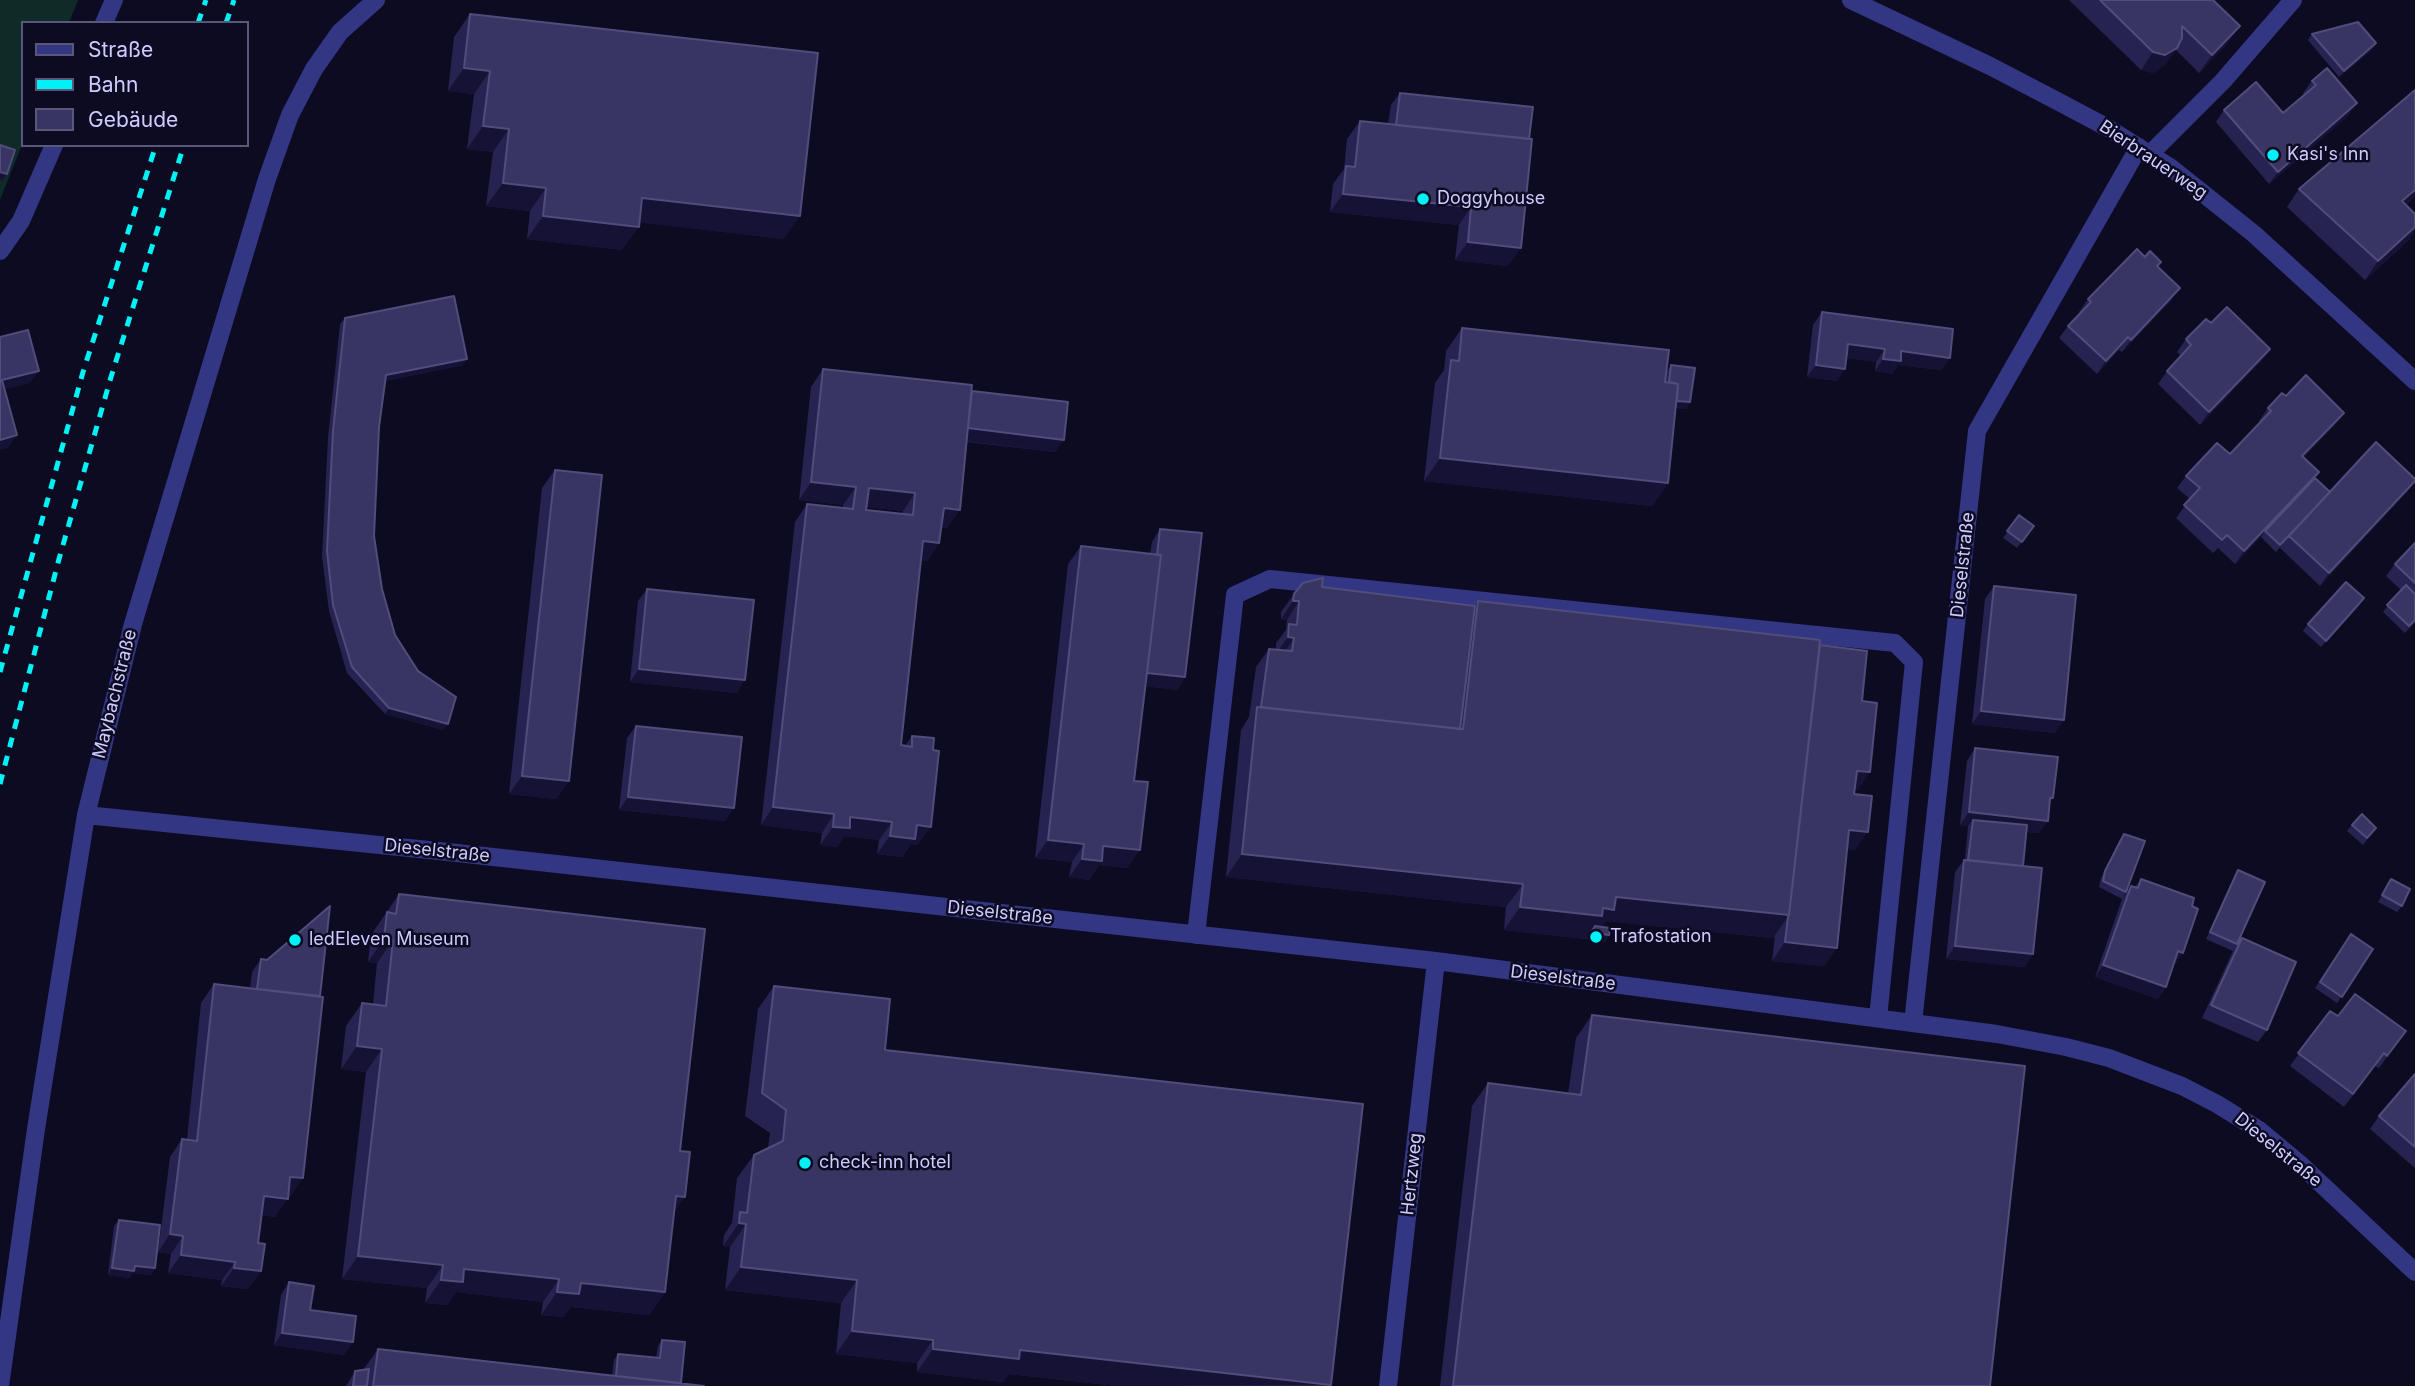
<!DOCTYPE html>
<meta charset="utf-8">
<style>
body{margin:0}
#map{position:relative;width:2415px;height:1386px;overflow:hidden;background:#0d0b21;font-family:Inter,sans-serif}
canvas{display:block}
.legend{position:absolute;left:21px;top:21px;width:228px;height:126px;box-sizing:border-box;background:#0d0b21;border:2px solid #5a587a;margin:0;padding:9px 12px;list-style:none;font-size:21px;color:#cdcbff}
.legend li{display:flex;align-items:center;gap:14px;height:35px}
.legend b{width:35px;border:2px solid #5a587a}
</style>
<div id="map">
<canvas width="2415" height="1386"></canvas>
<ul class="legend">
<li><b style="height:9px;background:#333683"></b>Straße</li>
<li><b style="height:9px;background:#00f2f6"></b>Bahn</li>
<li><b style="height:19px;background:#393563"></b>Gebäude</li>
</ul>
</div>
<script>
const c = document.querySelector('canvas').getContext('2d');
c.lineJoin = 'round';
function fillPath(path, color) { c.fillStyle = color; c.fill(path, 'evenodd'); }
const shape = rows => new Path2D(rows.map(r => 'M' + r).join(''));
function stroke(path, color, width, dash) { c.strokeStyle = color; c.lineWidth = width; c.lineCap = dash ? 'butt' : 'round'; c.setLineDash(dash || []); c.stroke(path); }
function write(font, color, halo, rows, align = 'center') {
  c.font = font + ' Inter,sans-serif'; c.lineWidth = 5; c.setLineDash([]); c.textBaseline = 'middle'; c.strokeStyle = halo; c.fillStyle = color; for (const [text, x, y, turn = 0] of rows) {
    c.save(); c.translate(x, y); c.rotate((+turn || 0) * Math.PI / 180); c.textAlign = isNaN(turn) ? turn : align; if (halo) c.strokeText(text, 0, 0); c.fillText(text, 0, 0); c.restore();
  }
}
fillPath(shape([
 [0,0,78,0,69,23,23,23,23,142,0,200]
]), '#0e2b28');
stroke(shape([
 [1851,0,1990,66,2061,103,2108,128,2170,167,2254,234,2415,381],
 [104,23,114,0],
 [2150,154,2223,81,2293,0],
 [0,251,21,221,54,145],
 [86,815,448,852,1436,961,1997,1034,2066,1047,2109,1058,2182,1086,2217,1104,2259,1130,2301,1165,2415,1272],
 [1196,935,1235,595,1270,579,1895,643,1914,662,1878,1018],
 [1913,1023,1977,431,2139,147],
 [0,1386,36,1129,86,815,133,624,267,179,290,115,314,69,340,32,376,0],
 [1388,1386,1436,961]
]), '#333683', 18);
stroke(shape([
 [198,23,206,0],
 [226,23,234,0],
 [0,672,83,372,156,145],
 [0,784,59,559,111,377,184,145]
]), '#00f2f6', 5, [10, 9]);
fillPath(shape([
 [2069,0,2213,0,2227,44,2199,73,2176,50,2164,66,2153,73,2141,70],
 [470,14,784,239,639,222,622,250,527,239,530,211,486,206,493,152,467,149,474,94,448,91,454,37],
 [2312,34,2376,43,2372,50,2339,77,2308,40],
 [2312,81,2348,116,2269,184,2216,122,2224,110,2283,113,2304,95,2303,93],
 [1400,93,1508,266,1455,260,1459,225,1330,212,1333,184,1344,169,1347,139,1360,121,1388,124,1391,105],
 [2299,189,2415,197,2406,205,2410,239,2365,280,2287,207],
 [2145,257,2161,262,2157,267,2171,301,2122,352,2119,350,2097,374,2059,338,2068,326,2081,313,2079,312,2088,299],
 [1822,312,1950,358,1941,370,1898,365,1892,374,1875,371,1876,362,1847,358,1837,381,1807,377,1813,325],
 [345,318,463,365,385,381,379,427,374,536,382,589,395,635,448,724,443,730,385,714,347,673,329,611,322,557,328,438,340,324],
 [2211,323,2270,349,2261,361,2200,425,2158,384,2167,371,2181,356,2177,352,2186,339],
 [1462,328,1667,371,1671,365,1690,402,1686,409,1676,408,1668,483,1652,506,1424,481,1435,383,1444,370,1446,351],
 [823,369,972,391,1055,452,967,442,947,528,941,527,939,543,927,561,920,560,901,745,905,746,912,736,918,845,911,844,902,857,877,854,879,840,844,836,837,847,820,845,822,833,761,825,795,522,807,504,843,508,843,505,799,500,811,387],
 [867,507,903,511,902,514,866,510],
 [2286,396,2335,425,2304,457,2319,472,2315,478,2330,492,2415,482,2407,492,2320,586,2280,548,2283,544,2276,552,2261,537,2235,564,2218,548,2213,553,2176,518,2190,499,2177,488,2186,476,2230,454,2261,422,2259,421,2268,408],
 [555,470,569,781,556,799,509,794,542,488],
 [2019,515,2034,526,2017,548,2003,538],
 [1160,529,1185,677,1177,690,1145,686,1134,781,1127,868,1099,865,1089,880,1069,877,1072,862,1035,858,1068,564,1081,546,1150,554,1152,542],
 [2415,543,2415,622,2405,633,2383,612,2401,590,2386,576,2395,564],
 [1994,586,2055,733,1972,724,1985,599],
 [1322,587,1475,606,1478,601,1820,645,1862,701,1858,790,1855,790,1855,850,1847,849,1824,966,1772,961,1775,936,1773,938,1606,921,1602,927,1609,935,1605,942,1587,939,1587,938,1586,939,1504,930,1506,907,1226,877,1241,730,1249,717,1256,667,1269,649,1276,649,1276,643,1286,630,1287,620,1281,619,1281,612,1294,594],
 [647,589,737,693,630,682,638,601],
 [2360,605,2321,647,2303,631,2308,624],
 [636,726,725,821,619,810,627,738],
 [1975,748,2053,798,2049,804,2039,833,2026,832,2023,866,2033,954,2025,967,1946,959,1955,872,1964,860,1965,860,1968,826,1960,825,1967,761],
 [2352,825,2376,828,2363,845,2347,831],
 [2124,834,2126,892,2122,899,2099,887,2101,878,2119,841],
 [2238,870,2237,944,2242,938,2267,1030,2258,1042,2202,1018,2233,951,2206,939,2234,877],
 [2141,879,2166,987,2158,999,2095,977,2122,899,2131,886,2135,887],
 [2391,879,2402,906,2397,912,2378,902],
 [399,894,680,1151,665,1292,649,1315,571,1307,563,1317,541,1315,543,1302,456,1292,447,1305,425,1303,427,1288,342,1279,366,1072,341,1069,346,1026,362,1003,373,1004,377,963,368,962,371,935],
 [2351,934,2373,949,2337,1003,2315,988],
 [261,959,291,1196,288,1196,275,1217,262,1215,258,1243,261,1271,248,1289,221,1286,222,1280,168,1273,171,1254,158,1252,170,1157,182,1139,187,1139,201,1003,214,984,250,989,252,972],
 [774,986,885,1050,1330,1386,1117,1386,1009,1374,1003,1382,917,1372,917,1363,836,1354,841,1303,725,1290,730,1247,723,1246,724,1235,732,1223,737,1178,754,1155,768,1148,770,1133,745,1116,758,1009],
 [2330,1011,2338,1016,2406,1031,2379,1068,2375,1066,2344,1107,2290,1066],
 [1592,1015,1990,1386,1440,1386,1472,1106,1488,1083,1568,1094,1576,1038],
 [2415,1074,2415,1168,2370,1129,2379,1116],
 [119,1220,155,1268,151,1275,133,1273,129,1278,108,1275,114,1226],
 [289,1282,310,1310,344,1355,274,1345,281,1295],
 [662,1340,681,1383,704,1386,346,1386,355,1371,363,1370,378,1349,612,1376,614,1360,618,1354,656,1358,658,1346]
]), '#272350');
fillPath(shape([
 [2240,26,2227,44,2199,73,2212,55],
 [2376,43,2372,50,2339,77,2344,71],
 [2177,48,2164,66,2153,73,2141,70,2153,52],
 [464,68,490,71,474,94,448,91],
 [2357,103,2348,116,2269,184,2278,172],
 [483,126,509,129,493,152,467,149],
 [0,172,7,174,2,181,0,180],
 [503,183,546,188,530,211,486,206],
 [2415,190,2415,197,2389,219,2402,201],
 [1343,194,1471,207,1459,225,1330,212],
 [642,198,800,216,784,239,626,221],
 [543,216,639,227,622,250,527,239],
 [2415,227,2415,231,2410,239,2365,280,2378,261],
 [1468,242,1521,248,1508,266,1455,260],
 [2180,288,2171,301,2122,352,2131,340],
 [2128,337,2119,350,2097,374,2106,361],
 [1848,344,1885,349,1876,362,1839,357],
 [2270,349,2261,361,2200,425,2209,412],
 [1901,351,1950,358,1941,370,1898,365,1892,374,1875,371,1883,359],
 [467,359,463,365,381,382,386,375],
 [1816,365,1845,369,1837,381,1807,377],
 [39,371,30,383,0,391,2,380],
 [1667,400,1690,402,1686,409,1662,407],
 [2344,413,2335,425,2294,468,2302,456],
 [965,428,1064,440,1055,452,956,440],
 [17,435,8,448,0,450,0,440],
 [1440,458,1668,483,1652,506,1424,481],
 [2319,472,2311,485,2265,531,2261,537,2235,564,2244,551],
 [2415,481,2407,492,2320,586,2329,573],
 [811,482,856,487,843,505,799,500],
 [869,488,915,493,903,511,856,506],
 [944,508,960,510,947,528,931,526],
 [923,541,939,543,927,561,910,560],
 [2364,598,2360,605,2321,647,2326,641],
 [1293,601,1299,601,1287,620,1281,619],
 [1288,637,1294,638,1282,656,1275,655],
 [639,669,745,680,737,693,630,682],
 [1144,673,1185,677,1177,690,1135,685],
 [389,708,448,724,443,730,385,714],
 [1981,711,2064,720,2055,733,1972,724],
 [1857,771,1870,772,1858,790,1844,789],
 [522,776,569,781,556,799,509,794],
 [628,797,734,808,725,821,619,810],
 [773,807,834,814,822,833,761,825],
 [1969,812,2048,821,2039,833,1972,826,1973,820,1968,826,1960,825],
 [850,817,892,822,879,840,844,836,837,847,820,845,833,827],
 [917,825,931,827,918,845,911,844,902,857,877,854,890,836],
 [1849,830,1868,832,1855,850,1836,848],
 [1048,840,1084,844,1072,862,1035,858],
 [1103,846,1140,850,1127,868,1099,865,1089,880,1069,877,1082,859],
 [1242,854,1523,884,1506,907,1226,877],
 [1616,897,1789,915,1773,938,1606,921,1598,933,1591,932,1586,939,1504,930,1520,907,1603,908],
 [1591,933,1609,935,1605,942,1587,939],
 [384,939,393,940,377,963,368,962],
 [1785,942,1837,948,1824,966,1772,961],
 [1955,946,2033,954,2025,967,1946,959],
 [2178,951,2183,953,2174,966],
 [2103,965,2166,987,2158,999,2095,977],
 [357,1046,382,1049,366,1072,341,1069],
 [290,1177,303,1178,291,1196,278,1195],
 [264,1196,288,1199,275,1217,252,1214],
 [676,1196,685,1197,669,1220],
 [739,1223,746,1224,730,1247,723,1246],
 [170,1234,183,1236,171,1254,158,1252],
 [181,1255,235,1262,222,1280,168,1273],
 [358,1256,443,1265,427,1288,342,1279],
 [135,1266,155,1268,151,1275,133,1273,129,1278,108,1275,112,1268],
 [741,1267,857,1280,841,1303,725,1290],
 [234,1268,261,1271,248,1289,221,1286],
 [464,1269,559,1279,543,1302,456,1292,447,1305,425,1303,441,1280],
 [581,1283,665,1292,649,1315,571,1307,563,1317,541,1315,557,1292],
 [852,1331,933,1340,917,1363,836,1354],
 [282,1333,353,1342,344,1355,274,1345],
 [933,1349,1020,1350,1331,1385,1117,1386,1009,1374,1003,1382,917,1372]
]), '#151235');
const building = shape([
 [2100,0,2213,0,2240,26,2212,55,2182,26,2182,38,2177,48,2165,55,2153,52,2100,0],
 [470,14,818,53,800,216,642,198,639,227,543,216,546,188,503,183,509,129,483,126,490,71,464,68,470,14],
 [2358,22,2376,43,2344,71,2312,34,2358,22],
 [2327,68,2357,103,2278,172,2224,110,2256,82,2283,113,2316,85,2312,81,2327,68],
 [2415,90,2415,190,2402,201,2415,214,2415,227,2378,261,2299,189,2415,90],
 [1400,93,1533,107,1529,139,1396,125,1400,93],
 [1360,121,1532,139,1521,248,1468,242,1471,207,1343,194,1346,166,1355,167,1360,121],
 [0,145,15,150,7,174,0,172,0,145],
 [2137,249,2145,257,2150,251,2161,262,2157,266,2180,288,2131,340,2128,337,2106,361,2068,326,2091,302,2088,299,2137,249],
 [454,296,467,359,386,375,379,427,374,536,382,589,395,635,418,671,456,697,448,724,389,708,352,667,333,605,327,551,333,431,345,318,454,296],
 [2227,307,2270,349,2209,412,2167,371,2191,345,2186,339,2206,319,2211,323,2227,307],
 [1822,312,1953,329,1950,358,1901,351,1901,361,1883,359,1885,349,1848,344,1845,369,1816,365,1822,312],
 [1462,328,1669,350,1665,382,1678,384,1668,483,1440,458,1451,360,1459,361,1462,328],
 [28,330,39,371,2,380,17,435,0,440,0,337,28,330],
 [1671,365,1695,368,1690,402,1677,401,1678,384,1669,382,1671,365],
 [823,369,972,385,960,510,944,508,939,543,923,541,901,745,912,747,912,736,934,738,933,750,939,751,931,827,917,825,915,839,890,836,892,822,850,817,850,828,833,827,834,814,773,807,807,504,853,509,856,487,811,482,823,369],
 [869,488,915,493,913,515,866,510,869,488],
 [2306,375,2344,413,2302,456,2319,472,2244,551,2227,535,2222,540,2184,505,2200,488,2186,476,2217,443,2230,454,2271,411,2268,408,2282,393,2286,396,2306,375],
 [972,391,1068,402,1064,440,968,428,972,391],
 [2376,442,2415,479,2415,481,2329,573,2289,536,2376,442],
 [555,470,602,475,569,781,522,776,555,470],
 [2315,478,2330,492,2280,545,2265,531,2315,478],
 [2019,515,2034,526,2022,542,2007,531,2019,515],
 [1160,529,1202,533,1185,677,1147,673,1161,555,1157,555,1160,529],
 [2415,543,2415,583,2395,564,2415,543],
 [1081,546,1161,555,1134,781,1148,782,1140,850,1103,846,1102,861,1082,859,1084,844,1048,840,1081,546],
 [1323,578,1322,587,1475,606,1460,729,1261,707,1269,649,1292,651,1294,638,1288,637,1289,624,1297,625,1299,601,1293,601,1294,594,1303,583,1323,578],
 [2346,582,2364,598,2326,641,2308,624,2346,582],
 [2406,585,2415,594,2415,620,2409,626,2387,605,2406,585],
 [1994,586,2076,595,2064,720,1981,711,1994,586],
 [647,589,754,600,745,680,639,669,647,589],
 [1478,601,1820,640,1789,915,1616,897,1614,910,1603,908,1602,916,1520,907,1523,884,1242,854,1257,707,1463,729,1478,601],
 [1820,645,1867,651,1862,701,1877,703,1870,772,1857,771,1854,794,1872,796,1868,832,1849,830,1837,948,1785,942,1788,917,1789,915,1820,645],
 [636,726,742,737,734,808,628,797,636,726],
 [1975,748,2058,757,2053,798,2050,798,2048,821,1969,812,1975,748],
 [2362,814,2376,828,2367,838,2352,825,2362,814],
 [1973,820,2027,825,2023,866,1968,860,1973,820],
 [2124,834,2145,841,2126,892,2103,881,2105,871,2124,834],
 [1964,860,2042,868,2033,954,1955,946,1964,860],
 [2238,870,2265,882,2237,944,2210,932,2238,870],
 [2141,879,2194,898,2192,906,2198,909,2183,953,2178,951,2166,987,2103,965,2131,886,2138,888,2141,879],
 [2391,879,2410,889,2402,906,2382,895,2391,879],
 [399,894,705,929,680,1151,690,1152,685,1197,676,1196,665,1292,581,1283,579,1294,557,1292,559,1279,464,1269,463,1282,441,1280,443,1265,358,1256,382,1049,357,1046,362,1003,386,1006,393,940,384,939,387,912,396,914,399,894],
 [330,906,320,996,257,989,261,959,267,960,330,906],
 [1595,926,1610,928,1609,935,1591,933,1595,926],
 [2351,934,2373,949,2342,997,2320,982,2351,934],
 [2242,938,2296,962,2267,1030,2211,1005,2242,938],
 [214,984,323,997,303,1178,290,1177,288,1199,264,1196,258,1243,265,1244,261,1271,234,1268,235,1262,181,1255,183,1236,170,1234,182,1139,197,1141,214,984],
 [774,986,890,999,885,1050,1363,1104,1331,1385,1020,1350,1019,1359,933,1349,933,1340,852,1331,857,1280,741,1267,746,1224,739,1223,740,1212,747,1213,754,1155,783,1141,786,1110,762,1093,774,986],
 [2355,994,2406,1031,2387,1056,2384,1053,2353,1094,2298,1053,2330,1011,2338,1016,2355,994],
 [1592,1015,2025,1066,1990,1386,1453,1386,1488,1083,1581,1095,1592,1015],
 [2415,1074,2415,1147,2379,1116,2415,1074],
 [119,1220,160,1225,155,1268,135,1266,134,1271,112,1268,119,1220],
 [289,1282,314,1286,310,1310,356,1316,353,1342,282,1333,289,1282],
 [662,1340,685,1342,681,1383,616,1376,618,1354,660,1358,662,1340],
 [378,1349,704,1386,373,1386,378,1349],
 [369,1369,367,1386,353,1386,355,1371,369,1369]
]);
fillPath(building, '#393563');
stroke(building, '#504c7b', 2);
for (const [x, y, r, color] of [
 [2273,155,7,"#00f2f6"],
 [1423,199,7,"#00f2f6"],
 [1596,937,7,"#00f2f6"],
 [295,940,7,"#00f2f6"],
 [805,1163,7,"#00f2f6"]
]) { const dot = new Path2D(); dot.arc(x, y, r, 0, 2 * Math.PI); c.fillStyle = color; c.fill(dot); stroke(dot, '#0d0b21', 2.5); }
write('18px', '#cdcbff', '#0d0b21', [
 ["Kasi's Inn",2287,155],
 ["Doggyhouse",1437,199],
 ["Trafostation",1610,937],
 ["ledEleven Museum",309,940],
 ["check-inn hotel",819,1163]
], 'left');
write('18px', '#cdcbff', '#0d0b21', [
 ["Bierbrauerweg",2153,160,34],
 ["Dieselstraße",1963,565,-84],
 ["Maybachstraße",115,694,-76],
 ["Dieselstraße",437,851,6],
 ["Dieselstraße",1000,913,6],
 ["Dieselstraße",1563,978,7],
 ["Dieselstraße",2278,1150,39],
 ["Hertzweg",1412,1174,-84]
]);
</script>
